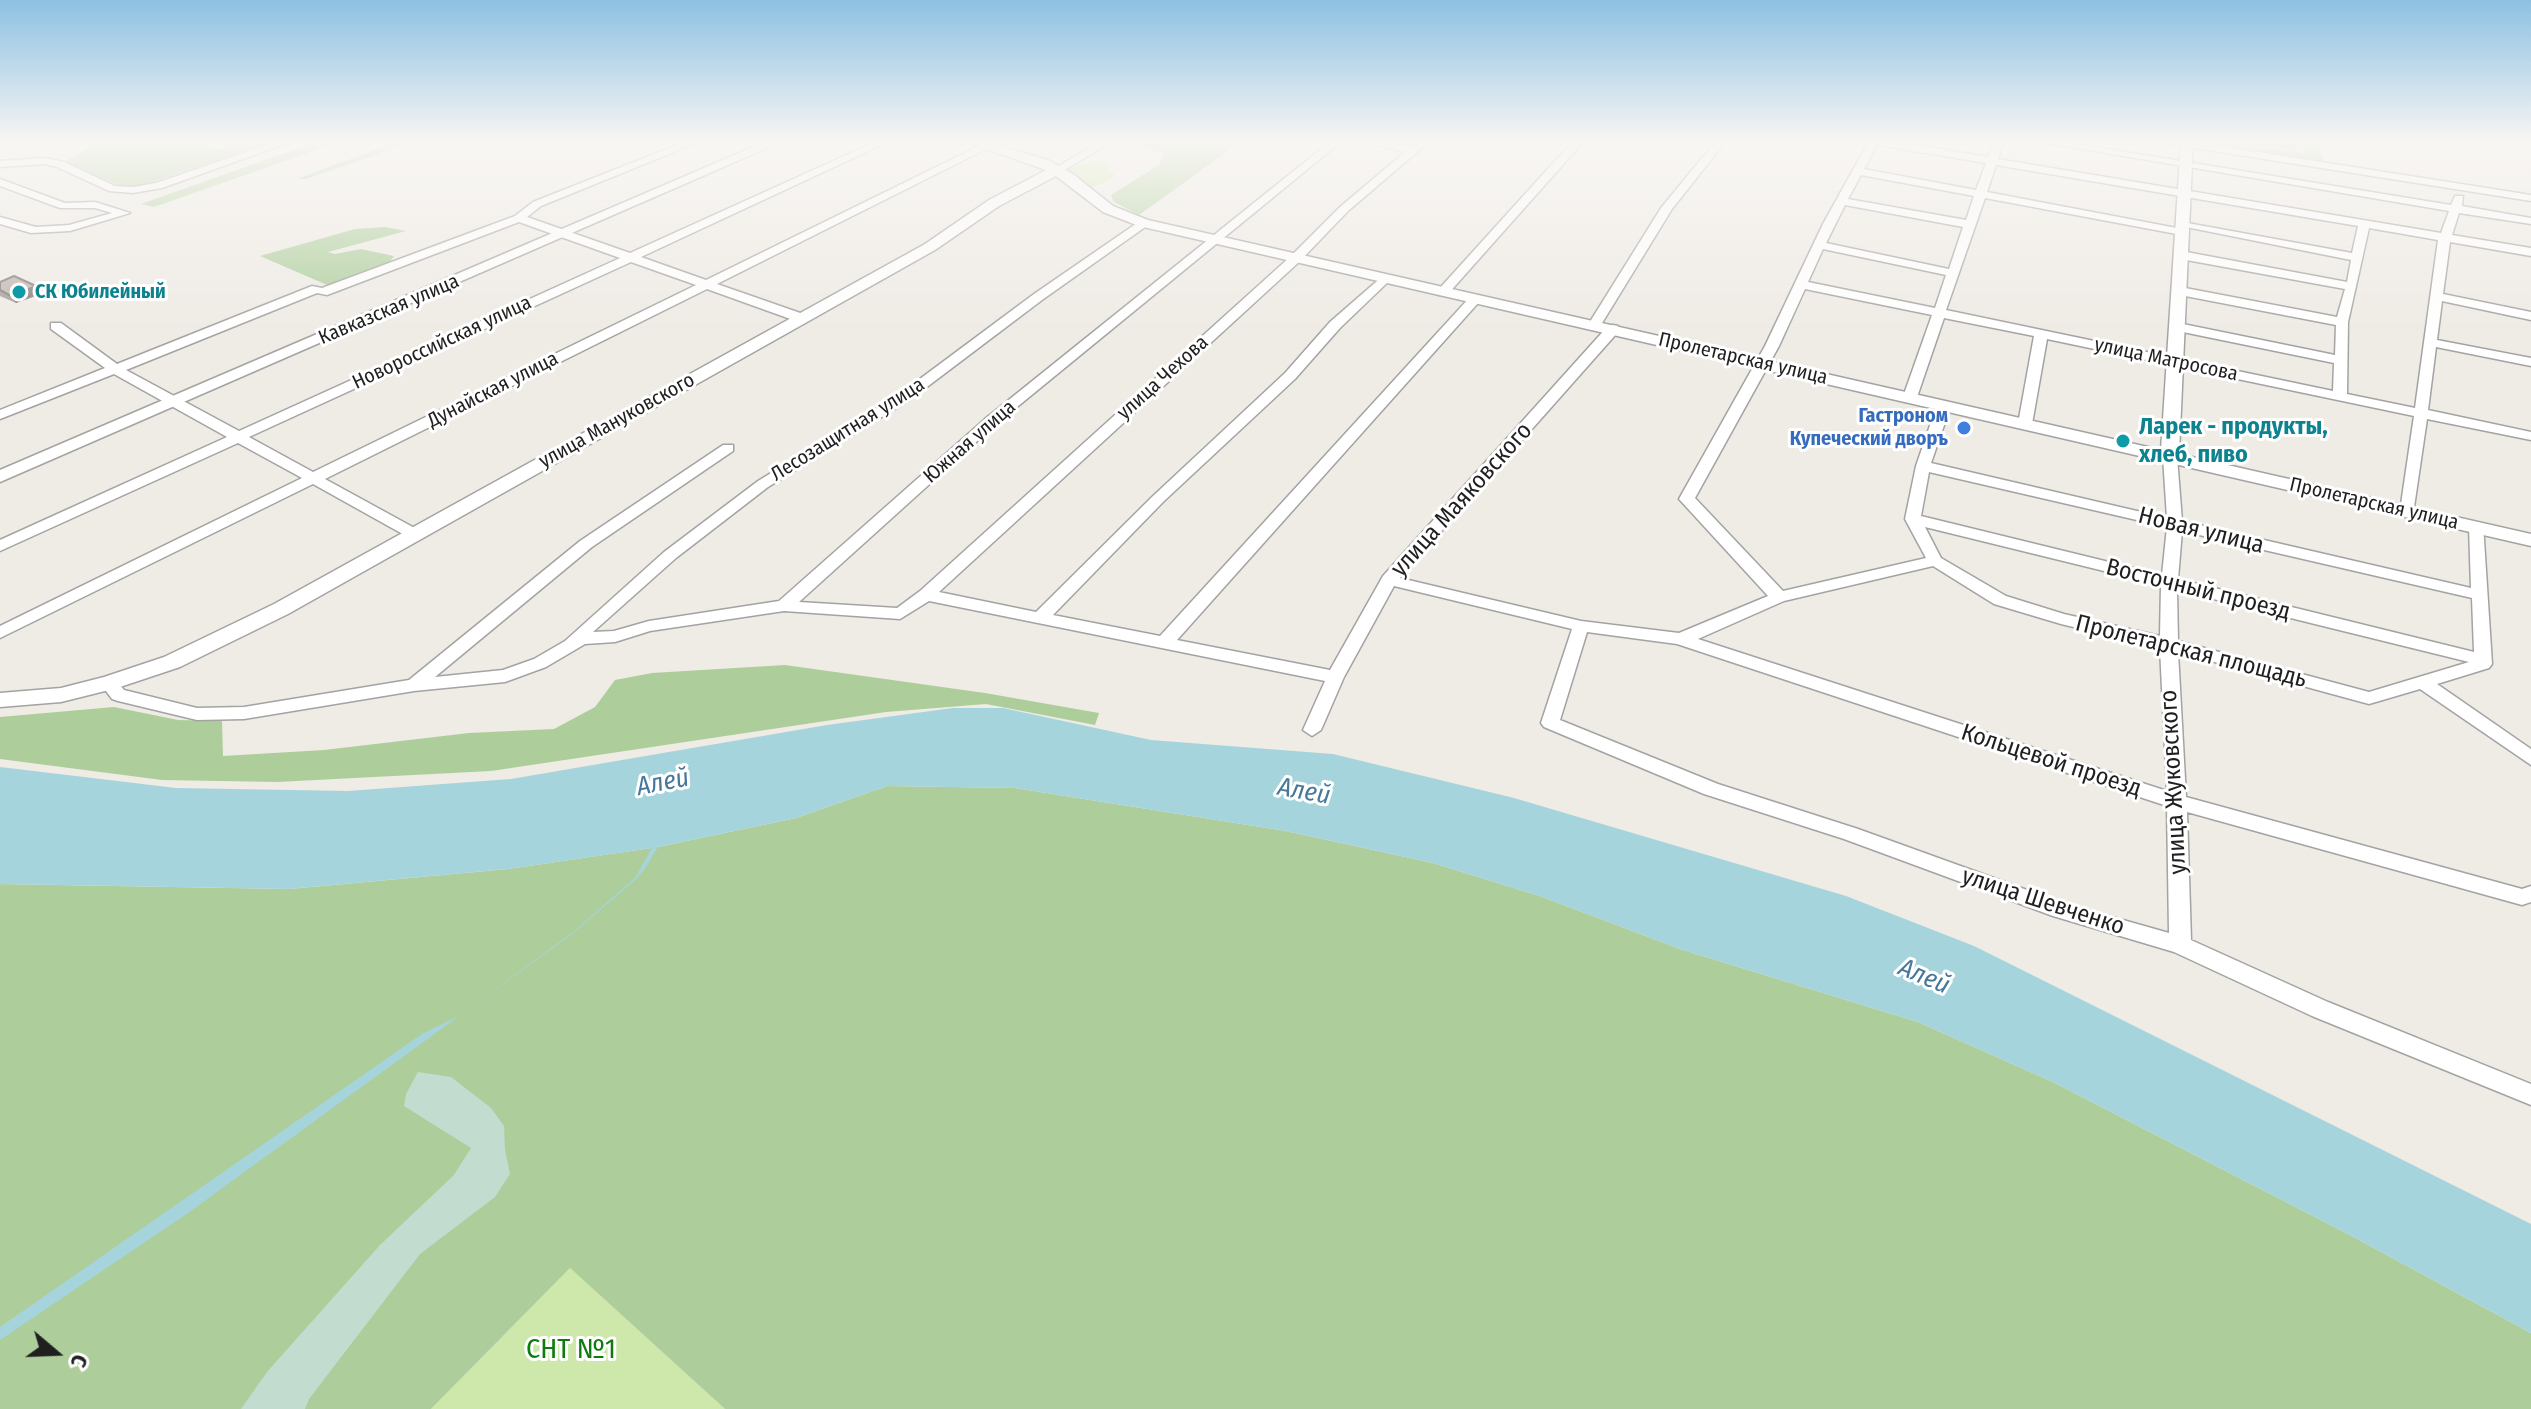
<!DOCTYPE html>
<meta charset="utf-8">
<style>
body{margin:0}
#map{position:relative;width:2531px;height:1409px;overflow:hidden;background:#efebe5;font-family:"Fira Sans Condensed",sans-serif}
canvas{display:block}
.north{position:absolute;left:16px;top:1313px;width:80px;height:80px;-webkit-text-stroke:6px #fff;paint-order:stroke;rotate:109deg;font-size:22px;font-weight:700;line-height:32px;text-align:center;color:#1f1f1f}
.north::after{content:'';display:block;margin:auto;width:28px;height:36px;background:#1f1f1f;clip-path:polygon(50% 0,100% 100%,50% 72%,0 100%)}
</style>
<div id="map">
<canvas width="2531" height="1409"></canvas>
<div class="north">С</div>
</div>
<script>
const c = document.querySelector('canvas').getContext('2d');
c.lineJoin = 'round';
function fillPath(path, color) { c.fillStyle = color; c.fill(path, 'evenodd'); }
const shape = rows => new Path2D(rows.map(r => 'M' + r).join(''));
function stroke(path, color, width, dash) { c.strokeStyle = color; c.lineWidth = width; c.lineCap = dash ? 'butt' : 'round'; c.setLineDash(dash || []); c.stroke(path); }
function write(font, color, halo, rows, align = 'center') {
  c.font = font + ' "Fira Sans Condensed",sans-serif'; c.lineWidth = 6; c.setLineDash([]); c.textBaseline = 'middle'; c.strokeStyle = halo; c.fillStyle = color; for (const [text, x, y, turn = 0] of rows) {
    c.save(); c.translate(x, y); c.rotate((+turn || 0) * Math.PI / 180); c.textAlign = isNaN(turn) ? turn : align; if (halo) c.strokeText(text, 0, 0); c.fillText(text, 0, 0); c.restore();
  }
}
fillPath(shape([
 [1104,161,1113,166,1108,168,1115,176,1099,185,1091,187,1067,169,1076,164],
 [570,1268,725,1409,431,1409]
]), '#cee8ac');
fillPath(shape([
 [87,141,185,141,216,149,250,141,274,141,137,187,123,187,64,162,91,147],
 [304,141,342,141,154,207,141,204,307,145],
 [398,141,417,141,306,179,297,179],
 [1126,141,1242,141,1139,215,1114,202,1111,195,1159,165,1164,154],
 [2207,141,2235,141,2304,153,2306,141,2317,141,2324,163],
 [385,227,406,231,328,252,335,254,361,249,394,256,389,263,327,285,260,256,355,229],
 [785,665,985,693,1099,713,1095,725,986,704,886,712,491,771,277,782,162,780,0,759,0,717,114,707,178,720,222,721,223,756,324,750,469,733,554,729,595,707,615,680,652,673],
 [887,786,1015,788,1286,831,1433,863,1540,896,1680,949,1918,1022,2053,1082,2348,1234,2531,1333,2531,1409,725,1409,570,1268,431,1409,0,1409,0,884,289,889,508,869,658,847,796,818]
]), '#adce9b');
fillPath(shape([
 [418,1072,451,1077,491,1108,504,1126,505,1150,510,1174,495,1197,420,1254,309,1399,305,1409,241,1409,267,1372,380,1245,454,1175,471,1148,404,1106,406,1094]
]), '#c2ddcf');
fillPath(shape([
 [953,708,1003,708,1151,740,1333,754,1514,798,1846,896,1974,946,2531,1224,2531,1333,2348,1234,2053,1082,1918,1022,1680,949,1540,896,1433,863,1286,831,1015,788,887,786,796,818,658,847,644,870,635,880,572,934,188,1213,0,1340,0,1327,422,1034,459,1016,573,932,635,878,652,848,508,869,289,889,0,884,0,767,176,788,348,791,511,779,827,725]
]), '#a6d4dc');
const minor = shape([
 [278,141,293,141,162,188,133,193,109,191,57,167,45,164,0,167,0,161,45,158,64,162,115,186,133,187,156,183,278,141],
 [687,141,701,141,541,206,527,217,630,253,877,141,890,141,641,257,706,280,983,144,992,146,717,284,806,315,806,321,796,321,707,289,325,479,420,531,422,534,420,537,408,537,313,484,0,638,0,626,302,478,238,443,0,551,0,540,227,437,114,374,0,419,0,410,105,368,51,329,51,323,61,323,117,364,312,286,322,288,515,216,533,202,687,141],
 [519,222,620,258,239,431,126,370,317,293,327,295,519,222],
 [631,262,696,285,313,472,249,437,631,262],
 [1101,141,1113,141,1061,172,1052,170,1101,141],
 [1331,141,1342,141,995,425,799,602,897,608,920,591,1291,256,1340,207,1405,152,1360,141,1380,141,1411,147,1419,141,1430,141,1348,211,1299,262,939,592,1036,612,1153,496,1285,373,1330,322,1384,275,1388,276,1388,282,1340,328,1295,379,1163,502,1053,615,1160,636,1471,296,1475,295,1481,299,1479,302,1177,640,1330,670,1383,576,1608,326,1613,325,1618,326,1618,332,1400,578,1581,621,1679,633,1768,596,1679,499,1765,346,1823,224,1869,141,1892,141,1988,157,1994,141,2004,141,1998,159,2441,233,2449,211,2035,141,2058,141,2451,205,2455,196,2463,196,2462,206,2531,218,2531,224,2459,213,2452,235,2531,248,2531,256,2450,242,2443,294,2531,312,2531,320,2442,301,2437,340,2531,358,2531,366,2436,347,2428,410,2531,432,2531,440,2427,419,2413,514,2408,516,2400,511,2414,416,2047,339,2032,424,2025,428,2018,424,2034,336,1944,318,1917,397,1910,401,1903,397,1932,315,1805,289,1779,346,1695,498,1783,591,1926,558,1905,519,1916,466,1937,405,1944,401,1951,405,1931,463,2167,518,2163,457,2170,453,2177,457,2182,521,2471,588,2469,527,2471,524,2483,524,2492,664,2489,668,2437,684,2531,749,2531,765,2420,689,2369,704,2178,652,2186,797,2522,889,2531,886,2531,902,2522,905,2187,812,2191,940,2328,1002,2531,1084,2531,1105,2312,1016,2174,952,2053,916,1844,839,1704,794,1544,727,1541,723,1572,629,1394,586,1344,677,1321,730,1312,736,1303,730,1325,681,929,601,900,619,784,611,650,631,615,642,585,644,546,667,505,682,414,691,244,719,197,720,118,701,112,699,100,683,109,677,115,679,124,690,197,708,244,707,409,680,580,541,723,445,733,445,733,451,592,547,435,677,503,670,534,659,565,641,664,552,758,481,901,393,1034,294,1140,221,1148,221,1148,225,1042,300,911,399,768,487,676,558,593,632,614,631,649,621,779,601,985,419,1331,141],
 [1877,145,1986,163,1976,190,1864,169,1877,145],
 [1996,165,2358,226,2352,253,2182,222,2176,225,2351,260,2347,282,2181,251,2175,255,2181,259,2345,289,2337,317,2180,287,2174,291,2180,295,2336,325,2335,355,2178,323,2172,327,2178,331,2334,363,2333,391,1946,310,1985,198,2182,235,2188,232,2182,229,1987,192,1996,165],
 [1861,175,1974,196,1966,220,1848,199,1861,175],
 [1845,205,1963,227,1949,269,1826,243,1845,205],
 [2369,228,2438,240,2415,408,2347,394,2348,322,2369,228],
 [1823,249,1946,275,1935,308,1808,282,1823,249],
 [1929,472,2167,527,2162,575,1921,516,1929,472],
 [1925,527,2161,585,2160,636,2064,614,2006,596,1941,558,1925,527],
 [2182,531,2472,598,2474,652,2178,579,2182,531],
 [1933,566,1994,604,2061,624,2160,648,2167,791,1698,639,1784,601,1933,566],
 [2177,590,2469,662,2369,692,2178,641,2177,590],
 [1587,632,1677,644,2167,806,2169,933,2063,903,1858,829,1718,784,1560,720,1587,632],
 [1573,141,1584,141,1447,295,1439,295,1439,289,1573,141],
 [1716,141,1726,141,1672,209,1599,328,1589,328,1588,325,1661,208,1716,141],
 [2164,141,2188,141,2531,195,2531,201,2169,144,2164,141],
 [0,179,65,203,95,202,130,213,70,231,31,233,0,224,0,217,36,227,69,225,112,213,95,208,60,208,0,186,0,179]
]);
const tertiary = shape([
 [767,141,783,141,0,482,0,470,767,141],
 [964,141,983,141,1048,160,1073,174,1113,206,1148,220,2161,450,2181,141,2193,141,2179,454,2531,534,2531,546,1139,226,1103,212,1056,176,999,206,935,250,288,614,180,667,117,688,61,702,0,707,0,693,61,688,104,677,164,657,274,604,925,244,989,200,1046,170,964,141]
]);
stroke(minor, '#a3a3a3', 3);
stroke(tertiary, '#a3a3a3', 3);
fillPath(minor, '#fff');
fillPath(tertiary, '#fff');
fillPath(shape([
 [2240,141,2300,141,2295,150,2240,142],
 [0,282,41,294,16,303,0,296]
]), '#a59d98');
fillPath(shape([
 [36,286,41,294,16,303,11,296]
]), '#867f7c');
const building = shape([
 [14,276,36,286,11,296,0,290,0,282,14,276]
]);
fillPath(building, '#c0b6b1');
stroke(building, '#867f7c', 2);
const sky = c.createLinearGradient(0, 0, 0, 338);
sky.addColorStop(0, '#8dc1e3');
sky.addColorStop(0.42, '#f8f6f3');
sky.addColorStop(1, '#f8f6f300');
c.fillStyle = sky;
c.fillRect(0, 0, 2531, 338);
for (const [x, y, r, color] of [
 [19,292,8,"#0f9aa8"],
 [1964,428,8,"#3f7fe0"],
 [2123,441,8,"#0f9aa8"]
]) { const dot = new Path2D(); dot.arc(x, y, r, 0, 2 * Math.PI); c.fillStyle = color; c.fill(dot); stroke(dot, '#fff', 3); }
write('bold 20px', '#0d838f', '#fff', [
 ["СК Юбилейный",35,292]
], 'left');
write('20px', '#1f1f1f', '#fff', [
 ["Кавказская улица",389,310,-23],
 ["Новороссийская улица",442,343,-25],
 ["Пролетарская улица",1743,359,13],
 ["улица Матросова",2166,360,12],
 ["улица Чехова",1163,378,-42],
 ["Дунайская улица",493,390,-27],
 ["улица Мануковского",617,421,-29],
 ["Лесозащитная улица",848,430,-32],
 ["Южная улица",970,442,-41],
 ["Пролетарская улица",2374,504,13]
]);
write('bold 20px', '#366cbe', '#fff', [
 ["Гастроном",1948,416],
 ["Купеческий дворъ",1948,439]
], 'right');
write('bold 24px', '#0d838f', '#fff', [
 ["Ларек - продукты,",2139,427],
 ["хлеб, пиво",2139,455]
], 'left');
write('24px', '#1f1f1f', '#fff', [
 ["улица Маяковского",1462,500,-48],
 ["Новая улица",2201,531,14],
 ["Восточный проезд",2198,590,14],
 ["Пролетарская площадь",2191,652,14],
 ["Кольцевой проезд",2051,761,18],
 ["улица Жуковского",2174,782,-93],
 ["улица Шевченко",2043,902,18]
]);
write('italic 26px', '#47789c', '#fff', [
 ["Алей",663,783,-11],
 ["Алей",1304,792,10],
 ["Алей",1924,977,23]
]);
write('28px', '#0e7b0f', '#fff', [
 ["СНТ №1",571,1350]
]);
</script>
